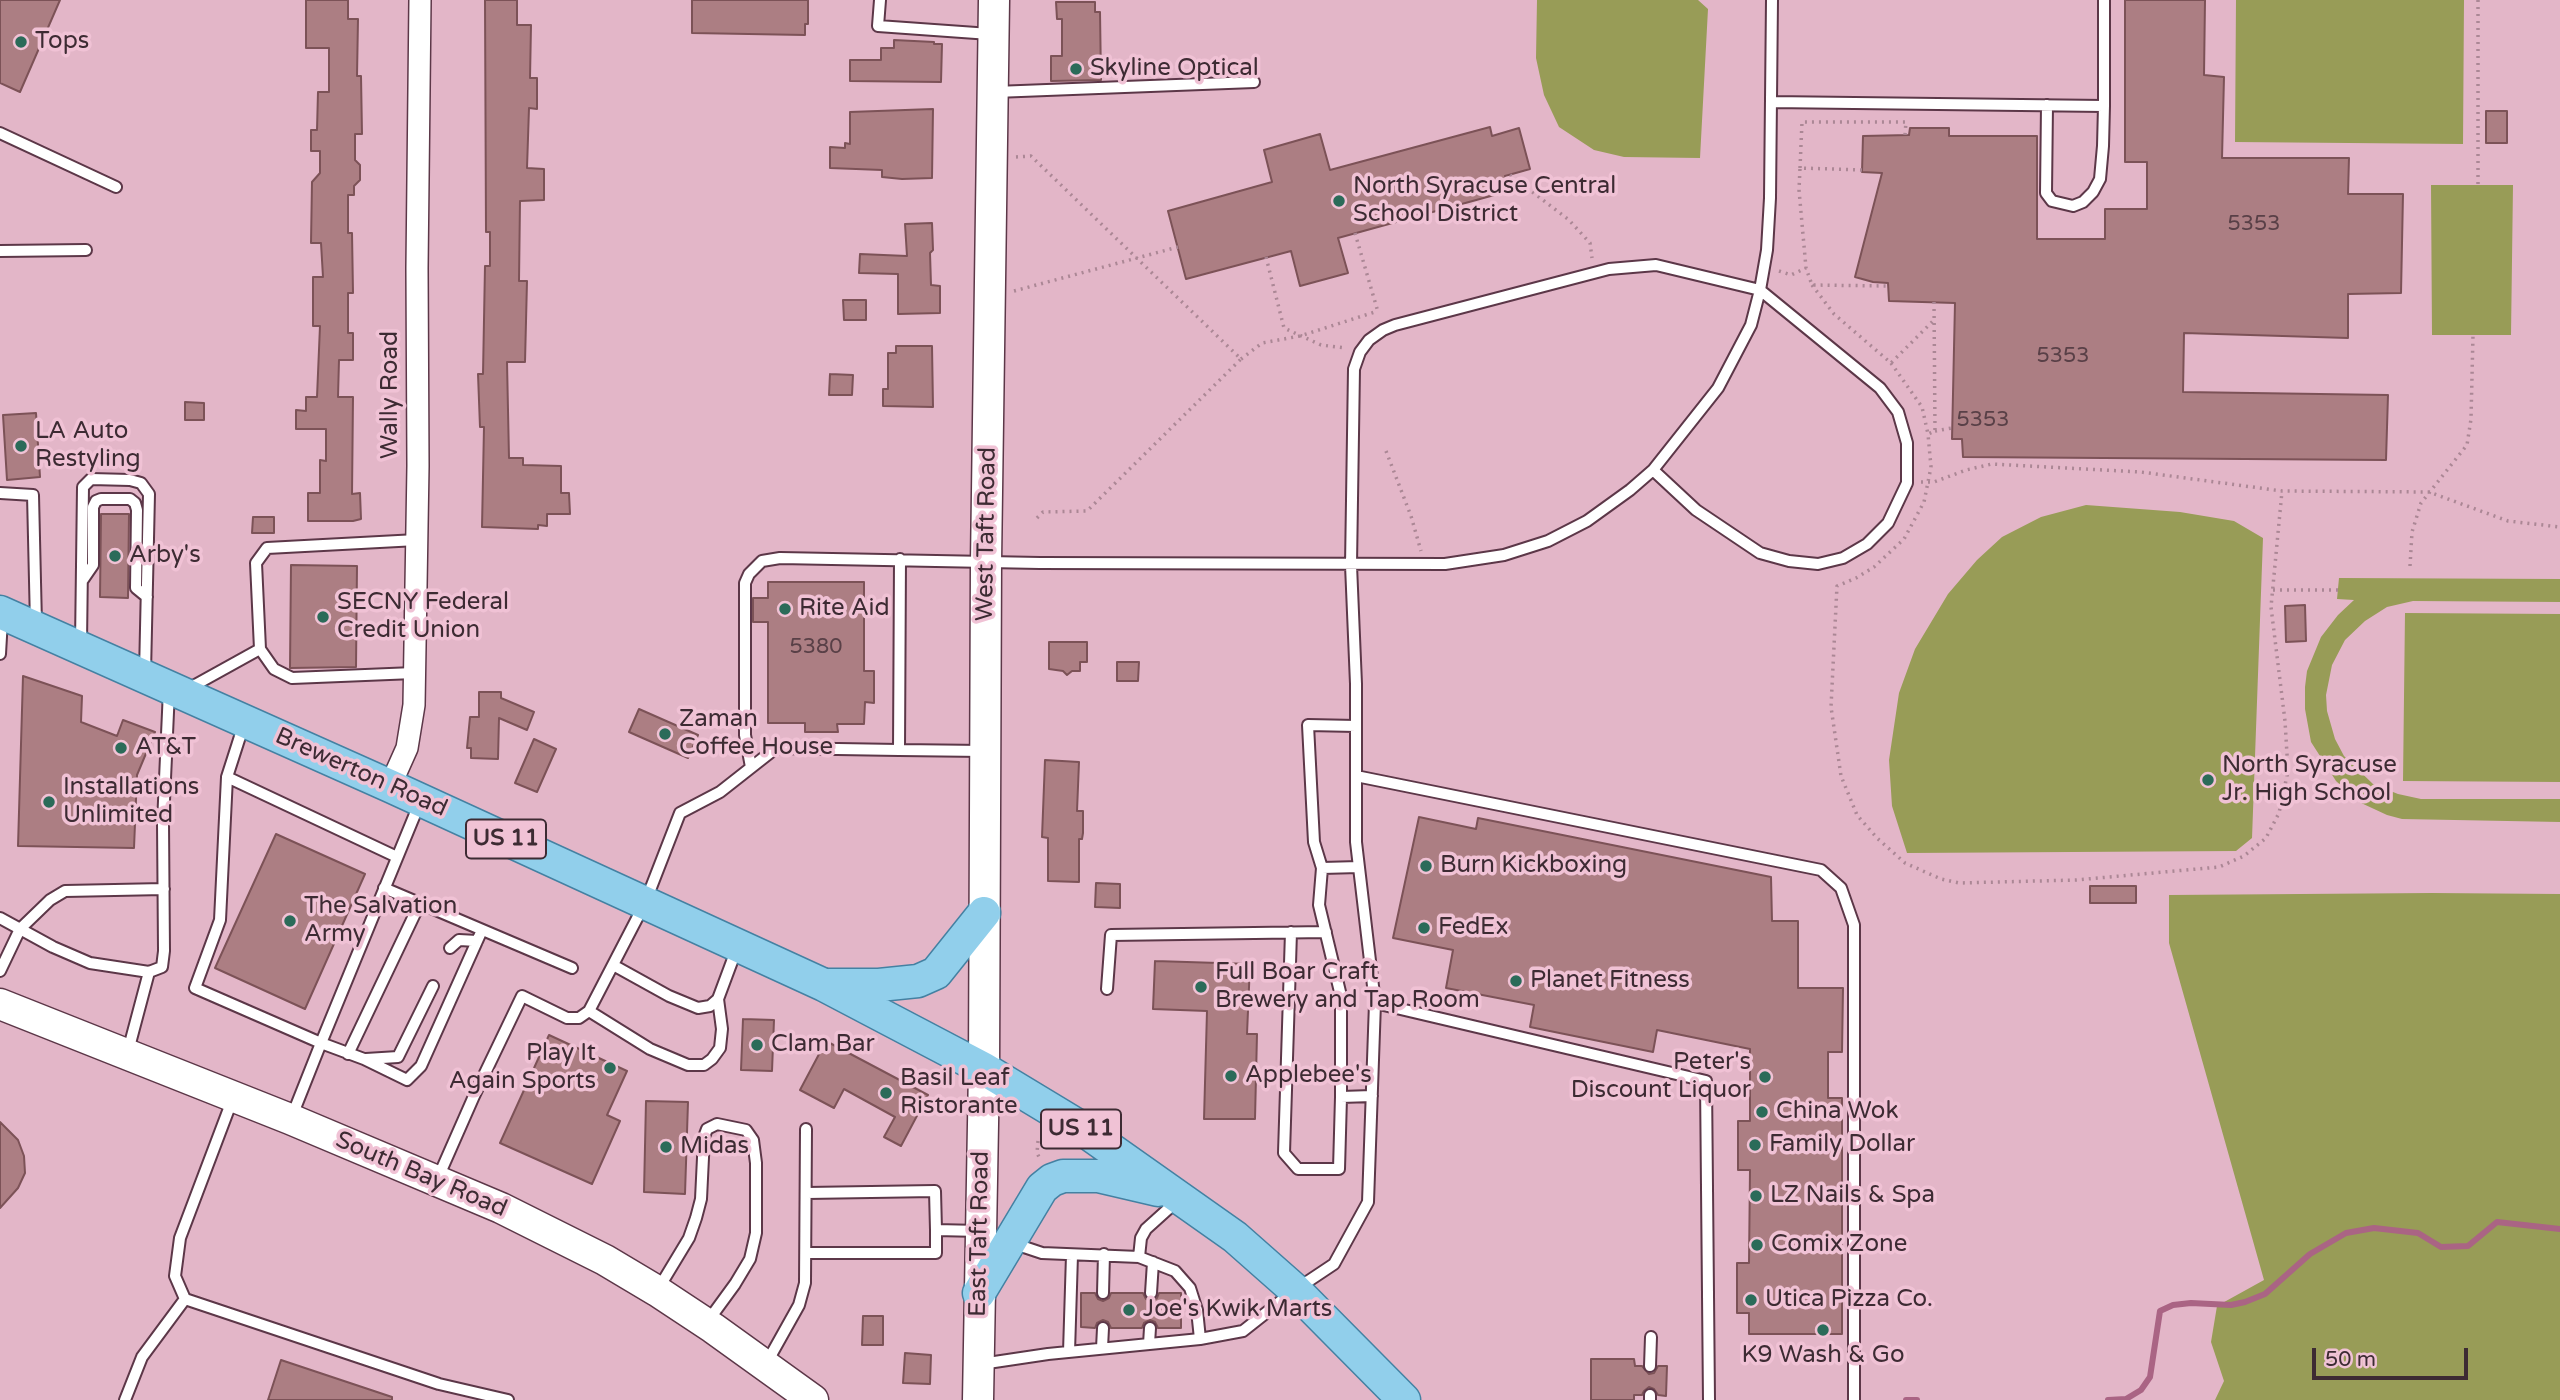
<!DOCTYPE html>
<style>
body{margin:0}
#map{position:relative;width:2560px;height:1400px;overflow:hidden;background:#e3b6c8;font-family:"Varela Round",sans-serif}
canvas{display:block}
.scale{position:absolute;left:2312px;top:1348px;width:156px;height:32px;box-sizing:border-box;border:4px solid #3d2b33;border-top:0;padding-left:9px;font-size:21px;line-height:24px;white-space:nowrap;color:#3d2b33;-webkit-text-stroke:5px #f0c2d5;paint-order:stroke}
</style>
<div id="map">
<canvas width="2560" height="1400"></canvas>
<div class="scale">50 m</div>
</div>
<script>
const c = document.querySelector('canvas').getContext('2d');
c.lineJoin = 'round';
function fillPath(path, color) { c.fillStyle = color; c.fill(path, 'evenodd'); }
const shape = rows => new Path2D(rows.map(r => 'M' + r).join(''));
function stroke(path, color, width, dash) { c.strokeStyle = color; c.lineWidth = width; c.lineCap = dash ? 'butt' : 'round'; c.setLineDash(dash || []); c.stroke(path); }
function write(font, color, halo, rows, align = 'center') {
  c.font = font + ' "Varela Round",sans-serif'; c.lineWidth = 7; c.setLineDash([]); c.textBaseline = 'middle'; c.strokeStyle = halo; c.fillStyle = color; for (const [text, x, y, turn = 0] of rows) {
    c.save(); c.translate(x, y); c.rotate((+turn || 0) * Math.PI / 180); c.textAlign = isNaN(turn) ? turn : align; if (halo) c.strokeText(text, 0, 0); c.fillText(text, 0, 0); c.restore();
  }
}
fillPath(shape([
 [1537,0,1698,0,1708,9,1700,158,1624,157,1594,150,1559,127,1544,95,1536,58],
 [2236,0,2464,0,2463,144,2235,142],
 [2431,185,2513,185,2511,335,2432,335],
 [2086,505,2180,512,2234,521,2263,538,2252,838,2236,851,1907,853,1892,806,1889,760,1899,693,1915,649,1948,594,1977,560,2002,537,2041,517],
 [2339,578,2560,579,2560,602,2413,601,2387,607,2365,621,2345,640,2332,665,2326,695,2327,711,2335,739,2344,756,2373,784,2398,794,2421,799,2560,799,2560,822,2402,819,2387,815,2359,802,2336,781,2311,742,2305,709,2305,687,2307,671,2321,637,2338,615,2354,600,2337,599],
 [2405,613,2560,614,2560,782,2403,781],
 [2432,893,2560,894,2560,1400,2215,1400,2224,1381,2211,1342,2217,1306,2264,1280,2169,943,2169,895]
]), '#989c57');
stroke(shape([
 [1906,1400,1917,1400],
 [2108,1400,2126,1399,2141,1390,2150,1377,2160,1311,2173,1305,2191,1303,2231,1305,2245,1302,2265,1294,2310,1254,2346,1233,2374,1228,2418,1233,2441,1247,2468,1246,2497,1222,2560,1229]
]), '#aa6484', 6);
const building = shape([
 [0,0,60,0,20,92,0,83,0,0],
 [306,0,348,0,348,19,358,19,357,76,361,76,362,134,355,134,355,160,360,165,360,180,354,186,354,195,348,195,348,233,352,233,353,293,348,293,348,333,353,333,353,360,339,360,338,397,353,397,352,494,360,493,361,519,353,521,308,521,308,493,320,493,320,460,326,461,326,429,296,429,296,410,306,411,306,397,317,397,320,326,313,326,313,277,323,277,321,243,311,243,312,182,320,173,320,151,311,151,311,130,317,130,318,92,329,92,329,48,306,48,306,0],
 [485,0,517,0,517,25,531,25,530,78,537,78,537,109,529,108,527,168,544,169,544,200,520,201,519,281,527,281,525,362,507,362,509,458,523,458,523,465,561,466,561,493,569,493,570,514,547,514,547,526,538,525,538,529,482,527,484,427,480,427,478,374,483,374,485,266,490,266,490,232,486,232,485,0],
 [692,0,808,0,808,24,805,24,805,35,692,33,692,0],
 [2125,0,2205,0,2204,75,2224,77,2222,158,2349,158,2348,194,2403,194,2401,293,2348,294,2348,338,2184,333,2183,392,2388,395,2386,460,1963,457,1962,439,1952,439,1955,303,1889,301,1888,283,1873,282,1855,277,1882,173,1862,172,1863,136,1909,135,1910,128,1949,128,1949,136,2037,136,2037,239,2105,239,2105,209,2147,209,2147,162,2125,162,2125,0],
 [1056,2,1095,2,1095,12,1100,12,1101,80,1051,81,1051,56,1062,56,1062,19,1057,19,1056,2],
 [894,40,934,42,934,44,942,44,941,82,850,81,850,60,881,60,881,48,894,48,894,40],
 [933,109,932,178,902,179,882,177,882,170,830,168,830,147,845,148,845,143,850,144,850,112,933,109],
 [2486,111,2507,111,2507,143,2486,143,2486,111],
 [1490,127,1492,136,1519,128,1530,169,1505,176,1509,191,1338,238,1348,273,1300,286,1291,251,1186,279,1168,211,1272,182,1264,150,1320,134,1330,170,1490,127],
 [932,223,933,250,930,253,931,285,940,286,940,313,898,314,898,274,859,273,860,254,907,256,905,224,932,223],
 [843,300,866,300,866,320,844,320,843,300],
 [896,346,932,346,933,407,883,406,883,389,888,389,888,353,896,353,896,346],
 [830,374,853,375,852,395,829,395,830,374],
 [185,402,204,403,204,420,185,420,185,402],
 [36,413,40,477,7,480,3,415,36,413],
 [101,514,129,514,128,598,100,597,101,514],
 [253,517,274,517,274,533,252,533,253,517],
 [291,565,357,566,356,667,290,668,291,565],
 [768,582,864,582,864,671,874,671,874,703,865,702,864,724,837,724,838,732,805,732,805,723,768,723,768,622,753,622,753,598,768,598,768,582],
 [2305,605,2306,641,2286,642,2285,606,2305,605],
 [1049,642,1087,642,1087,662,1080,662,1080,671,1072,671,1067,675,1063,671,1049,669,1049,642],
 [1117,662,1139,662,1138,681,1117,681,1117,662],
 [23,676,82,696,81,722,117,736,123,720,155,732,137,775,134,848,18,846,23,676],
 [479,692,501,692,501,698,534,712,527,730,499,718,498,759,471,758,471,748,467,748,470,717,479,717,479,692],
 [639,709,698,735,688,758,629,732,639,709],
 [534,739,556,749,537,792,515,783,534,739],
 [1045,760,1079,762,1077,811,1083,811,1083,833,1082,839,1079,839,1079,882,1048,881,1048,838,1042,837,1045,760],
 [1419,817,1476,829,1478,818,1771,877,1772,921,1798,921,1798,988,1843,988,1842,1052,1828,1052,1828,1098,1842,1098,1842,1334,1749,1334,1749,1313,1737,1313,1737,1263,1749,1263,1750,1170,1738,1170,1738,1121,1750,1121,1750,1049,1657,1030,1653,1052,1530,1027,1534,1005,1446,988,1453,950,1393,938,1419,817],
 [276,834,365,874,305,1009,215,968,276,834],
 [1096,883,1120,884,1120,908,1095,907,1096,883],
 [2090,886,2136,886,2136,903,2090,903,2090,886],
 [1155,961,1250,964,1247,1034,1257,1034,1255,1119,1204,1119,1207,1011,1153,1009,1155,961],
 [743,1019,774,1020,772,1071,741,1070,743,1019],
 [549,1035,627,1071,607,1115,620,1121,592,1184,500,1143,549,1035],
 [826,1041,928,1095,901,1146,884,1137,895,1117,844,1089,834,1108,800,1090,826,1041],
 [646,1101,688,1102,685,1194,644,1192,646,1101],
 [0,1122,18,1140,24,1156,25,1173,18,1188,0,1208,0,1122],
 [1081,1293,1095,1293,1098,1299,1103,1301,1109,1298,1111,1293,1143,1293,1146,1299,1151,1301,1157,1298,1159,1293,1181,1293,1181,1328,1158,1328,1155,1322,1150,1320,1144,1323,1142,1328,1111,1328,1108,1322,1103,1320,1097,1323,1095,1328,1081,1327,1081,1293],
 [863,1316,883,1316,883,1345,862,1345,863,1316],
 [905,1353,931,1355,930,1384,903,1383,905,1353],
 [1591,1359,1634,1359,1635,1366,1642,1366,1649,1374,1654,1373,1658,1366,1667,1366,1666,1396,1658,1395,1654,1389,1649,1387,1644,1391,1642,1395,1634,1395,1634,1400,1591,1400,1591,1359],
 [281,1360,392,1397,392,1400,268,1400,281,1360]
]);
fillPath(building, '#ac7e83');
stroke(building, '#7c5257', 2);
const service = shape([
 [880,0,878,26,990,34],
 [995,92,1254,82],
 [1771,102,2104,106,2104,0],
 [2047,105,2046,193,2052,201,2073,206,2083,202,2093,192,2100,179,2103,146,2104,106],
 [0,133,116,187],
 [0,251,86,250],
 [0,493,33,495,36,624],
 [82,581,93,565,93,507,96,501,101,499,130,499,135,503,137,510,136,588,147,597],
 [81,643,83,487,91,479,130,480,141,483,149,494,145,673],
 [0,654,2,619],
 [414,673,292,678,274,669,260,649,256,563,267,548,417,540],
 [186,690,260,649],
 [244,724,227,777,220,920,195,988,321,1043,292,1116],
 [899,750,984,751],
 [751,767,745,735,745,583,749,574,762,561,780,558,1040,563,1445,564,1504,555,1548,541,1587,521,1630,490,1653,470,1718,388,1751,325,1760,290,1767,250,1770,198,1772,0],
 [1356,776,1821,870,1841,888,1854,925,1854,1400],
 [227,777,397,857],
 [420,802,321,1043,364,1059,407,1080,421,1066,482,930],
 [1359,867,1322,868,1319,905,1341,996,1341,1097,1372,1096],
 [1322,868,1314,842,1308,725,1356,726],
 [384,888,572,968],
 [0,918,53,947,90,963,149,972,162,967,164,951,163,823,169,690],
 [1291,932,1284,1153,1298,1169,1339,1169,1341,1097],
 [450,948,459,940,477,941],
 [613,965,669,996,698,1008,710,1006,718,999,737,948],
 [0,971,20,929,50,900,65,891,164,889],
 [1107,989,1111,935,1326,932],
 [1375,1003,1706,1081,1709,1400],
 [589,1011,650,1049,688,1065,704,1065,712,1059,720,1048,722,1029,718,999],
 [128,1051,149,972],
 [348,1054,420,903],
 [366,1059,398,1057,433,986],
 [233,1098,180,1238,175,1276,185,1299,439,1384,508,1400],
 [437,1180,474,1096,522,996,567,1018,579,1018,589,1011,645,903,680,813,720,792,776,748,899,750,900,559],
 [807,1193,935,1191,936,1230],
 [1012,1243,1042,1253,1139,1257,1175,1271,1190,1288,1197,1310,1200,1339],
 [807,1253,936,1253,936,1230,980,1231],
 [1139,1257,1141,1238,1146,1229,1177,1201],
 [657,1291,689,1238,696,1218,701,1199,704,1137,707,1129,717,1124,746,1130,753,1140,756,1163,756,1233,750,1259,735,1284,708,1321],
 [1103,1293,1104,1254],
 [1151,1293,1153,1262],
 [1149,1344,1150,1328],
 [1102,1348,1103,1328],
 [1069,1352,1072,1255],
 [766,1364,799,1305,805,1283,806,1129],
 [981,1364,1048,1354,1200,1339,1243,1331,1295,1290,1334,1264,1368,1202,1375,1003,1356,842,1356,684,1351,565,1354,369,1360,352,1369,340,1383,330,1395,325,1609,269,1656,265,1760,290,1880,388,1898,412,1907,443,1907,483,1888,523,1867,544,1843,558,1818,564,1789,561,1760,553,1696,510,1653,470],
 [1650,1366,1651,1337],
 [125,1400,142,1357,185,1299],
 [1650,1400,1650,1395]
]);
const minor = shape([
 [390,786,407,748,414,705,418,466,417,268,420,0]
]);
const secondary = shape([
 [0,1004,290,1119,501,1208,605,1260,657,1291,713,1328,813,1400],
 [978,1400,984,1069,986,562,994,0]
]);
const primary = shape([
 [0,612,390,786,824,985,984,1069,1075,1124,1235,1237,1295,1290,1404,1400],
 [829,985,879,985,918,981,936,973,984,913],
 [979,1293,1042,1188,1052,1180,1063,1176,1098,1176,1158,1190]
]);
stroke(service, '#5c3748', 14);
stroke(minor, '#5c3748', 24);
stroke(secondary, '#5c3748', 33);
stroke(primary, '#4481a2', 35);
stroke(shape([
 [2478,0,2478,185],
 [1016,157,1031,156,1241,359,1087,511,1043,512,1036,519],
 [1800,168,1802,122,1906,122,1905,135],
 [1862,170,1800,168,1799,190,1806,268,1812,285,1888,286],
 [1510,175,1569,220,1590,243,1592,258],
 [1355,233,1378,312],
 [1266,257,1284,328,1321,345,1345,348],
 [1779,271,1791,275,1806,268],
 [1812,285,1834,314,1891,363,1934,320],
 [1014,291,1178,247],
 [1934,302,1935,431,1928,434,1931,467,1924,502,1904,539,1874,567,1856,578,1837,586,1831,707,1841,776,1857,815,1877,838,1905,863,1941,879,1959,883,2076,880,2219,867,2244,856,2266,838,2279,813,2288,771,2285,721,2271,607,2282,491],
 [1241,359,1262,343,1300,336,1378,311],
 [1891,363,1922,407,1928,434],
 [1935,431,1952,428],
 [1386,451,1411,516,1421,551],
 [1921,482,1934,482,1966,470,1992,464,2141,472,2282,491,2429,492,2508,521,2560,527],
 [2410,566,2412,532,2421,503,2467,445,2471,419,2473,335],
 [2273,590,2338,590],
 [1038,1141,1037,1153,1040,1159]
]), '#ab8795', 3.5, [2, 5]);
stroke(service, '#fff', 10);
stroke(minor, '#fff', 21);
stroke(secondary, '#fff', 30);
stroke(primary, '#91cfeb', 32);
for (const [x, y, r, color] of [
 [21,42,7,"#2b6b59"],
 [1076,69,7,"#2b6b59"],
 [1339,201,7,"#2b6b59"],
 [21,446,7,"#2b6b59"],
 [115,556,7,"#2b6b59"],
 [785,609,7,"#2b6b59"],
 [323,617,7,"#2b6b59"],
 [665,734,7,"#2b6b59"],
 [121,748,7,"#2b6b59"],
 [2208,780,7,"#2b6b59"],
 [49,802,7,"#2b6b59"],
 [1426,866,7,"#2b6b59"],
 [290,921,7,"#2b6b59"],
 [1424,928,7,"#2b6b59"],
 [1516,981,7,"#2b6b59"],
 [1201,987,7,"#2b6b59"],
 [757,1045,7,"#2b6b59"],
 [610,1068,7,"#2b6b59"],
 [1231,1076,7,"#2b6b59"],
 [1765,1077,7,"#2b6b59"],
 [886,1093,7,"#2b6b59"],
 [1762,1112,7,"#2b6b59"],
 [1755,1145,7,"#2b6b59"],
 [666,1147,7,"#2b6b59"],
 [1756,1196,7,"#2b6b59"],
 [1757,1245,7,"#2b6b59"],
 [1751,1300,7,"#2b6b59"],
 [1129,1310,7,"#2b6b59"],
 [1823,1330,7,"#2b6b59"]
]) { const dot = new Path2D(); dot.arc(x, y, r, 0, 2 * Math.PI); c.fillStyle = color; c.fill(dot); stroke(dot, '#f0c2d5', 2.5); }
write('21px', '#594047', null, [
 ["5353",2254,224],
 ["5353",2063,356],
 ["5353",1983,420],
 ["5380",816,647]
]);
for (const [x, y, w] of [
 [506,839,80],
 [1081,1129,80]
]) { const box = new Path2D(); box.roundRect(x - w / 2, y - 19.5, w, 39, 5); c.fillStyle = '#f0c2d5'; c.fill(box); stroke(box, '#3d2b33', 2); }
write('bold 23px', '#3d2b33', null, [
 ["US 11",506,839],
 ["US 11",1081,1129]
]);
write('24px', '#3d2b33', '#f0c2d5', [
 ["Tops",35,42],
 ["Skyline Optical",1090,69],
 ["North Syracuse Central",1353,187],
 ["School District",1353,215],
 ["LA Auto",35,432],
 ["Restyling",35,460],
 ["Arby's",129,556],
 ["SECNY Federal",337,603],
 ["Credit Union",337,631],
 ["Rite Aid",799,609],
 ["Zaman",679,720],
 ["Coffee House",679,748],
 ["AT&T",135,748],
 ["North Syracuse",2222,766],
 ["Jr. High School",2222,794],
 ["Installations",63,788],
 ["Unlimited",63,816],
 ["Burn Kickboxing",1440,866],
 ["The Salvation",304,907],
 ["Army",304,935],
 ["FedEx",1438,928],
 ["Full Boar Craft",1215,973],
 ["Brewery and Tap Room",1215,1001],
 ["Planet Fitness",1530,981],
 ["Clam Bar",771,1045],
 ["Play It",596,1054,"right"],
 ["Again Sports",596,1082,"right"],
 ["Peter's",1751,1063,"right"],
 ["Discount Liquor",1751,1091,"right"],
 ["Applebee's",1245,1076],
 ["Basil Leaf",900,1079],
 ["Ristorante",900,1107],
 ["China Wok",1776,1112],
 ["Family Dollar",1769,1145],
 ["Midas",680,1147],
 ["LZ Nails & Spa",1770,1196],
 ["Comix Zone",1771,1245],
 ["Utica Pizza Co.",1765,1300],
 ["Joe's Kwik Marts",1143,1310],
 ["K9 Wash & Go",1823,1356,"center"]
], 'left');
write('24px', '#3d2b33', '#f0c2d5', [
 ["Wally Road",391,395,-90],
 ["West Taft Road",987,534,-89],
 ["Brewerton Road",361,773,24],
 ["South Bay Road",421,1175,23],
 ["East Taft Road",980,1234,-89]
]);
</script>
